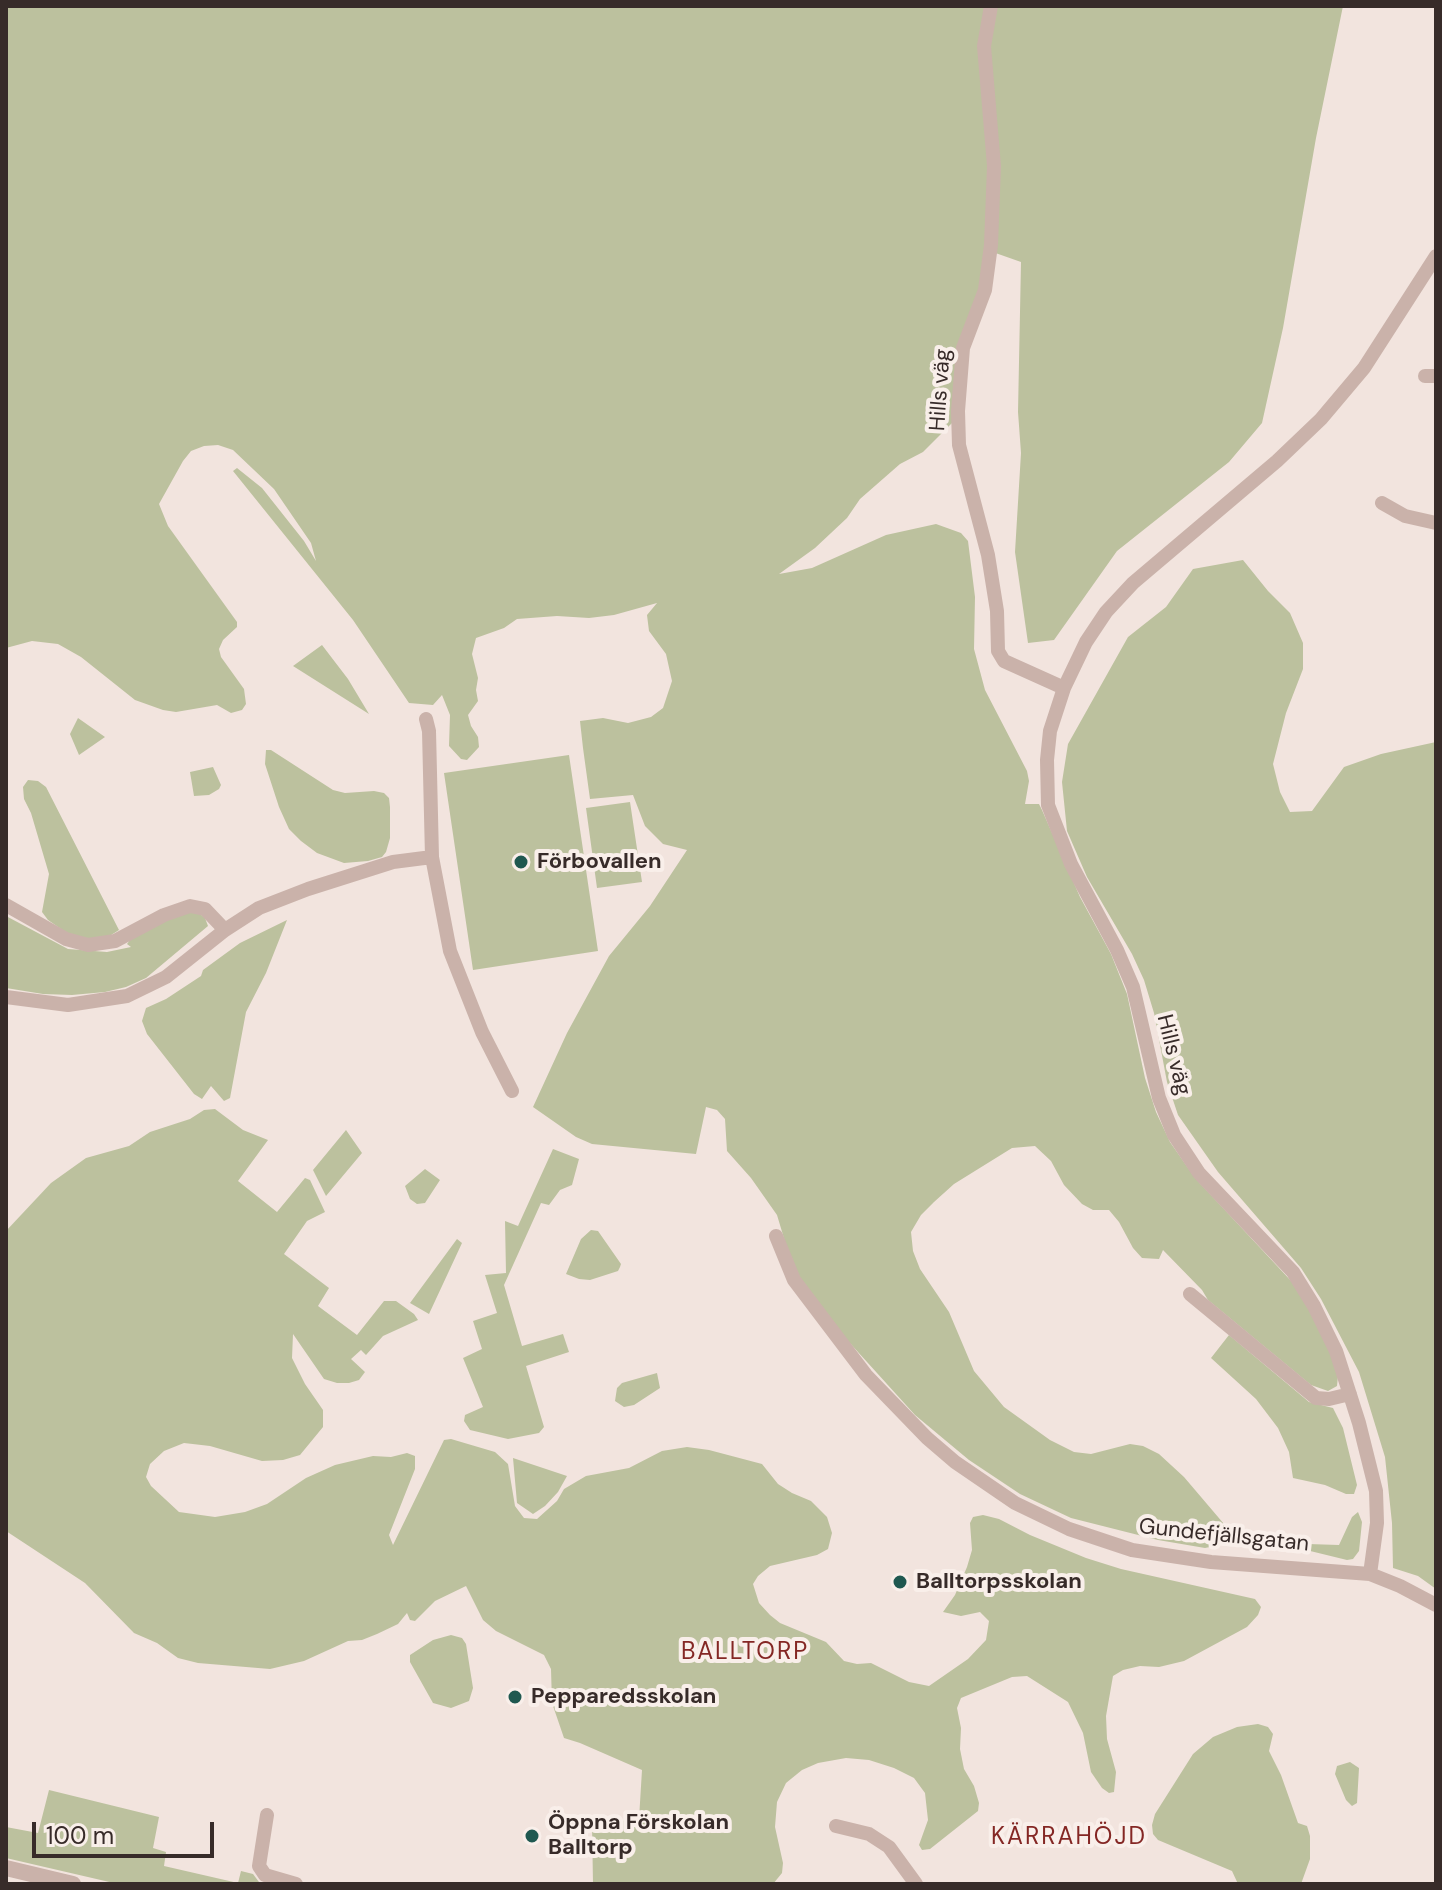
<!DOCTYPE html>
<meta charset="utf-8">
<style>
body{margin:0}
#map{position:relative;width:1442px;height:1890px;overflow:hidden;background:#f2e4de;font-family:"DM Sans",sans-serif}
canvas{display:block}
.frame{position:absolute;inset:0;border:8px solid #372b29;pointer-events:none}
.scale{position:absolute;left:32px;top:1822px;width:182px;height:36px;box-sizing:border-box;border:4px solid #372b29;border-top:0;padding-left:10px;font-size:24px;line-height:28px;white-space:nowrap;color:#372b29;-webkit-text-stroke:6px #f9efea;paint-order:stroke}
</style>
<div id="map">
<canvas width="1442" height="1890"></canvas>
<div class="frame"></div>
<div class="scale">100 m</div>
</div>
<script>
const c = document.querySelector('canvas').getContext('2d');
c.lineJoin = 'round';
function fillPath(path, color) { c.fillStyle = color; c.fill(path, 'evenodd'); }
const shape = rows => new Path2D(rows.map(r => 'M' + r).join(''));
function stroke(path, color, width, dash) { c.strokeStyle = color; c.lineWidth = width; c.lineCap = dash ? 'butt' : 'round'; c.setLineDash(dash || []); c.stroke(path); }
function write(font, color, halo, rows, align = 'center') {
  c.font = font + ' "DM Sans",sans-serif'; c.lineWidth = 8; c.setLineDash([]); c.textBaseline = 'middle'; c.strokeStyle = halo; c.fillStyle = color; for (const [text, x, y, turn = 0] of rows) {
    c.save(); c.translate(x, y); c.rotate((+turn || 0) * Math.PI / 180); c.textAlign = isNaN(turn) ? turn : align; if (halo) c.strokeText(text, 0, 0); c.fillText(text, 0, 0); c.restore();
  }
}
fillPath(shape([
 [6,6,1343,6,1316,138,1283,328,1262,423,1229,462,1117,551,1054,640,1028,643,1015,552,1021,453,1018,412,1021,262,987,250,952,423,923,452,900,464,860,499,847,518,815,548,779,574,812,568,886,535,936,524,961,533,968,541,975,597,974,649,985,690,1027,771,1029,781,1025,804,1039,804,1042,810,1080,897,1111,954,1127,994,1145,1078,1156,1112,1170,1142,1195,1178,1293,1283,1307,1305,1334,1360,1338,1376,1337,1386,1328,1391,1311,1385,1208,1300,1202,1290,1163,1250,1159,1259,1142,1258,1133,1248,1119,1222,1109,1210,1093,1210,1082,1204,1064,1185,1051,1161,1035,1146,1012,1148,954,1184,934,1202,921,1215,911,1232,913,1251,920,1269,949,1312,974,1371,1004,1407,1050,1440,1074,1452,1091,1454,1130,1444,1143,1446,1159,1454,1184,1477,1224,1524,1226,1535,1224,1544,1205,1548,1158,1540,1071,1518,1020,1494,969,1460,915,1415,829,1320,795,1275,777,1215,751,1178,727,1151,725,1119,717,1110,706,1107,696,1154,592,1144,576,1137,533,1107,567,1033,609,956,650,906,687,850,663,844,645,826,633,795,590,799,583,748,580,721,603,718,628,723,651,717,663,708,672,681,666,654,649,631,647,615,657,603,614,615,589,618,557,616,517,619,504,628,476,638,472,654,478,678,476,690,478,701,468,715,471,726,478,737,479,747,467,760,461,759,449,746,450,715,442,695,433,705,409,703,353,620,233,471,237,468,262,488,304,541,316,561,311,543,274,489,233,450,218,445,204,446,191,451,183,461,159,504,168,526,237,622,237,627,223,640,219,649,221,657,244,689,246,704,242,710,231,713,217,705,176,712,163,710,135,700,81,657,58,644,32,641,6,648],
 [1243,560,1268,591,1290,613,1303,643,1303,669,1286,713,1273,764,1280,792,1290,812,1312,811,1344,767,1381,754,1436,742,1436,1589,1418,1576,1393,1568,1392,1523,1385,1457,1359,1372,1321,1299,1301,1268,1218,1172,1178,1115,1167,1082,1154,1013,1144,980,1132,954,1087,877,1067,831,1062,782,1068,744,1128,637,1166,607,1193,569],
 [322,645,348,679,369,714,293,666],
 [78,718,105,737,79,755,70,734],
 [266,750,271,750,333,790,345,793,374,791,384,793,389,798,390,807,390,838,386,852,382,857,368,861,344,863,317,853,301,841,289,829,279,807,265,764],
 [569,755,598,951,473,970,444,773],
 [213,767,221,785,219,789,209,795,194,796,190,772],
 [28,780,38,781,46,787,119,930,108,937,96,941,71,936,48,920,42,912,49,874,31,813,24,799,23,787],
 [630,802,642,882,597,888,586,808],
 [188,912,198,912,205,918,208,926,146,978,126,987,105,992,72,995,43,994,6,988,6,916,68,949,107,952,131,947,127,944,130,940,157,924],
 [287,920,266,973,246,1012,230,1098,224,1101,211,1086,202,1099,194,1094,147,1034,142,1021,146,1008,166,999,201,976,203,970,240,943],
 [215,1109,243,1130,268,1140,238,1181,277,1212,305,1178,310,1180,325,1212,307,1221,284,1254,329,1288,318,1306,357,1335,384,1301,396,1301,414,1314,418,1320,383,1336,366,1355,361,1350,351,1359,365,1372,359,1380,349,1383,337,1383,324,1379,293,1334,292,1358,305,1384,323,1410,323,1427,300,1455,283,1460,262,1461,210,1446,184,1443,164,1451,150,1464,146,1477,151,1486,179,1512,215,1517,245,1512,267,1504,306,1478,335,1465,373,1456,391,1457,407,1453,415,1456,415,1469,389,1535,393,1545,444,1440,451,1439,495,1452,508,1464,515,1506,524,1518,537,1519,557,1501,564,1489,586,1476,629,1468,662,1451,687,1447,709,1450,762,1464,778,1484,792,1493,811,1501,827,1517,832,1533,828,1549,817,1555,770,1566,758,1576,753,1584,759,1603,770,1615,780,1623,826,1642,844,1661,857,1664,871,1663,909,1682,929,1686,968,1659,986,1640,989,1621,980,1612,961,1616,943,1612,955,1595,967,1567,972,1550,970,1523,973,1517,983,1515,999,1519,1030,1535,1086,1558,1121,1569,1255,1599,1261,1607,1258,1615,1247,1627,1184,1661,1159,1667,1140,1666,1123,1670,1113,1676,1106,1716,1107,1739,1116,1772,1114,1792,1109,1793,1102,1788,1091,1772,1083,1733,1068,1702,1027,1676,1012,1677,961,1698,957,1708,961,1728,960,1749,964,1769,974,1786,979,1803,978,1811,930,1849,922,1850,919,1845,928,1820,925,1793,914,1778,894,1768,869,1760,846,1758,818,1763,802,1770,786,1783,777,1802,775,1827,783,1863,782,1873,773,1884,593,1884,592,1824,639,1819,642,1770,580,1743,564,1738,552,1703,551,1669,544,1655,496,1631,483,1620,466,1586,435,1601,415,1621,410,1620,407,1613,398,1624,377,1634,362,1640,348,1641,304,1661,270,1669,198,1663,178,1658,157,1643,134,1633,85,1583,6,1531,6,1231,51,1183,86,1158,129,1146,150,1132,190,1119,204,1110],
 [346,1130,362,1153,326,1196,313,1170],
 [553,1149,579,1159,572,1185,560,1190,549,1205,541,1203,504,1285,522,1346,563,1334,569,1352,526,1366,544,1427,539,1433,508,1439,470,1430,464,1421,465,1415,483,1407,463,1358,482,1349,473,1321,497,1313,485,1275,506,1273,505,1221,518,1226],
 [425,1169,440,1180,425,1203,417,1204,410,1199,405,1186],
 [591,1230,598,1231,621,1264,620,1267,618,1271,590,1280,579,1279,566,1274,581,1239],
 [457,1239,462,1243,429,1314,410,1303],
 [1229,1335,1309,1402,1333,1408,1343,1428,1357,1485,1354,1494,1346,1494,1325,1485,1293,1478,1289,1452,1278,1428,1256,1399,1211,1358],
 [657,1373,660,1388,634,1405,624,1407,615,1401,617,1388,622,1383],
 [513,1458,567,1476,558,1492,545,1506,533,1514,517,1503],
 [1358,1512,1362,1522,1359,1551,1353,1559,1347,1560,1302,1549,1302,1546,1308,1544,1339,1545,1352,1517],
 [451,1635,462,1638,466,1644,473,1688,469,1701,451,1708,433,1703,410,1662,410,1655,433,1640],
 [1258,1724,1268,1727,1273,1734,1269,1751,1281,1775,1298,1823,1307,1826,1310,1836,1310,1859,1301,1884,1238,1884,1232,1871,1158,1840,1153,1834,1152,1825,1155,1814,1193,1754,1213,1737,1237,1727],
 [1350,1762,1359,1768,1357,1803,1352,1806,1346,1800,1335,1774,1337,1766],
 [49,1790,159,1817,153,1848,166,1852,164,1866,238,1883,241,1871,253,1874,259,1882,268,1884,118,1884,6,1858,6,1827,38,1833]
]), '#bcc19e');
stroke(shape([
 [991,6,984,46,994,166,991,245,985,290,963,348,958,411,959,445,988,555,997,611,998,651,1004,661,1064,688,1050,731,1047,760,1048,805,1071,864,1117,950,1133,987,1159,1098,1174,1135,1199,1173,1293,1272,1314,1306,1336,1351,1359,1423,1376,1491,1377,1523,1370,1574],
 [1425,376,1436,376],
 [1382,503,1405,516,1436,523],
 [1064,688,1086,642,1106,612,1133,583,1277,461,1321,419,1364,368,1436,256],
 [426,719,429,731,432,857,450,951,482,1032,512,1091],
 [6,905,66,939,88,945,115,941,164,915,190,906,205,909,225,930],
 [6,997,68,1005,127,996,166,977,225,930,259,908,308,889,371,869,393,862,432,857],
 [776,1236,794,1280,866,1375,927,1438,955,1462,1015,1503,1069,1529,1132,1550,1211,1562,1370,1574,1400,1586,1436,1605],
 [1190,1294,1316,1398,1329,1399,1350,1394],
 [267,1815,259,1866,265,1875,296,1884],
 [836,1826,869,1834,889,1847,916,1884]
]), '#cab2aa', 14);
stroke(shape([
 [6,1868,73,1884]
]), '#cab2aa', 16);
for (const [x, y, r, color] of [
 [521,862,8,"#1f5850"],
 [900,1582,8,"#1f5850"],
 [515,1697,8,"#1f5850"],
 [532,1836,8,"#1f5850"]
]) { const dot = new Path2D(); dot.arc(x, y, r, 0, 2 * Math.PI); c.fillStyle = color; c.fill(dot); stroke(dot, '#f9efea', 3); }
write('22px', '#372b29', '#f9efea', [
 ["Hills väg",941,390,-86],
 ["Hills väg",1173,1055,76],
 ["Gundefjällsgatan",1224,1536,6]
]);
write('bold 22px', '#372b29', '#f9efea', [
 ["Förbovallen",537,862],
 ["Balltorpsskolan",916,1582],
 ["Pepparedsskolan",531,1697],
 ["Öppna Förskolan",548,1823],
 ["Balltorp",548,1848]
], 'left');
c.letterSpacing = '2px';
write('24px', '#842724', '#f9efea', [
 ["BALLTORP",745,1653],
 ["KÄRRAHÖJD",1069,1838]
]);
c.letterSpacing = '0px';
</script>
